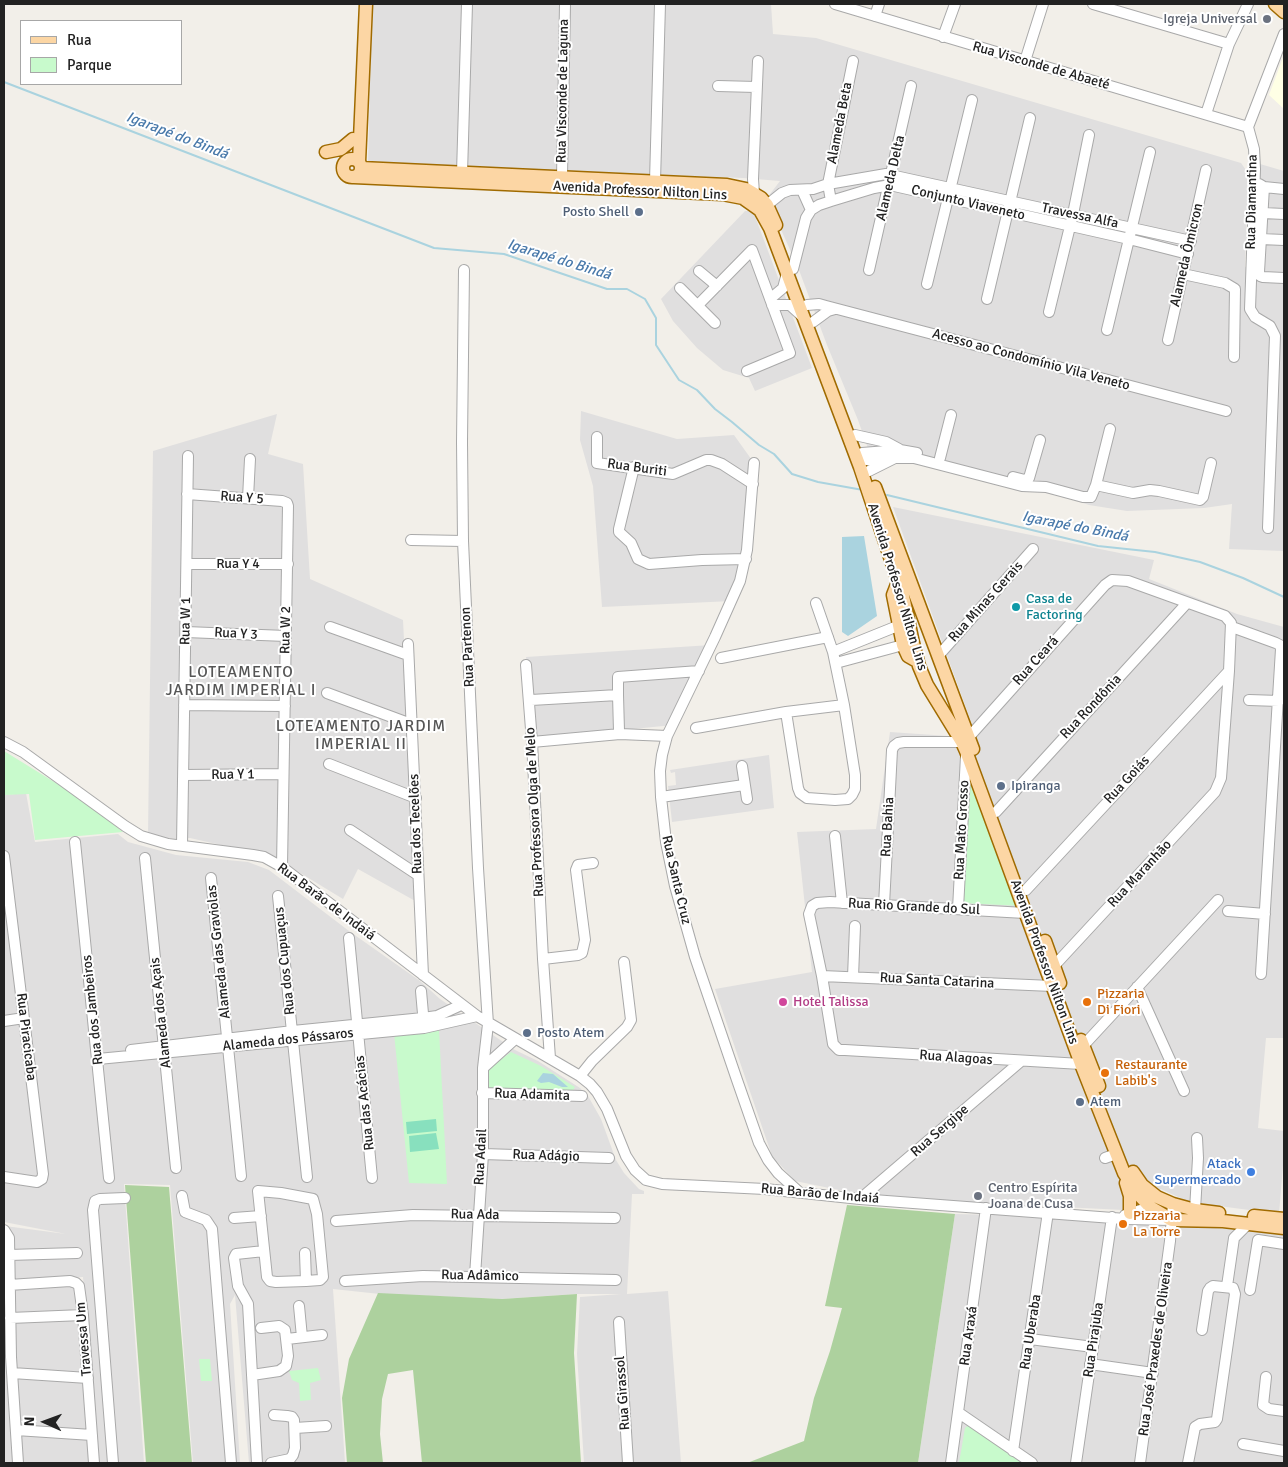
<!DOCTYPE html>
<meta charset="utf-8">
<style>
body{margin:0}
#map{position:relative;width:1288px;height:1467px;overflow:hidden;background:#f2efe9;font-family:Signika,sans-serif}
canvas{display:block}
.frame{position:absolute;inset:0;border:5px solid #222;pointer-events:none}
.legend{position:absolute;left:20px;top:20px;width:162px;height:65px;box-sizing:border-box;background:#fff;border:1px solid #a7a7a7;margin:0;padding:6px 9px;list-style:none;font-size:15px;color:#222}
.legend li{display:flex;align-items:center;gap:10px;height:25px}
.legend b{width:25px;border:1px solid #a7a7a7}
.north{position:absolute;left:20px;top:1397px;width:50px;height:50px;-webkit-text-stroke:4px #fff;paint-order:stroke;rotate:272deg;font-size:14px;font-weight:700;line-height:20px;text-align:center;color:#222}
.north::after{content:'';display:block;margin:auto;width:18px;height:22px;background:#222;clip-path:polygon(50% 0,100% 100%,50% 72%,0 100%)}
</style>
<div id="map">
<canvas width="1288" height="1467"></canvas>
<div class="frame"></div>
<ul class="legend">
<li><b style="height:6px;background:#fcd6a4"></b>Rua</li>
<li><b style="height:14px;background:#c8facc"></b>Parque</li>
</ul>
<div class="north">N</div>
</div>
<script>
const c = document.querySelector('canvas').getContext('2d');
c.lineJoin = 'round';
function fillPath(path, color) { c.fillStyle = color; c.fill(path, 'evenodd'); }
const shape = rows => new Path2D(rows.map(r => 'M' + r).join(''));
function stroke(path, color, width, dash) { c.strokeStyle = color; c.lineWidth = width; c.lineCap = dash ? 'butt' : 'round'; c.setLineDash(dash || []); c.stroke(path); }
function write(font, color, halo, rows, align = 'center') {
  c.font = font + ' Signika,sans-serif'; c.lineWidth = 4; c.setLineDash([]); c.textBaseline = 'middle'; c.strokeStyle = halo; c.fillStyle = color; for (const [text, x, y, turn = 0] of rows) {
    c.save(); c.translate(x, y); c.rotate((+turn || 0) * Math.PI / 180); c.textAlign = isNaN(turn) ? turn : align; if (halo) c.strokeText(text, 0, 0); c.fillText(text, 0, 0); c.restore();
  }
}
fillPath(shape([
 [372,4,771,4,773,34,816,38,1241,163,1248,173,1245,267,1257,266,1260,164,1284,171,1284,551,1229,549,1232,504,1204,508,1127,511,1089,505,1068,498,926,466,899,462,876,471,858,420,827,345,799,270,767,198,780,181,743,178,368,163],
 [745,211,753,211,812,368,755,391,749,378,723,370,697,348,673,321,661,299],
 [581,411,677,439,734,435,754,463,746,559,732,601,602,607,593,486,580,440],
 [277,414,268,454,303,464,310,579,403,620,417,902,358,869,343,899,274,857,190,838,175,839,148,835,153,451],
 [893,507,1154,560,1149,579,1237,614,1284,627,1284,1038,1266,1038,1258,1128,1284,1131,1284,1153,1279,1214,1189,1202,1161,1189,1123,1210,982,1203,854,1193,795,1181,772,1156,715,989,812,972,797,832,876,829,890,732,977,738],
 [711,645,673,725,533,739,526,657],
 [769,755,774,808,672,822,668,786,676,785,675,772,671,773,670,770],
 [26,793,35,842,118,834,128,842,176,855,248,862,269,870,349,931,420,981,440,999,515,1050,538,1061,580,1088,588,1096,601,1119,616,1160,624,1173,639,1189,644,1191,644,1194,632,1194,627,1294,668,1291,681,1463,584,1463,577,1354,580,1297,621,1294,577,1294,502,1299,380,1294,333,1289,345,1463,249,1463,235,1295,230,1304,240,1463,193,1463,170,1185,124,1184,144,1463,98,1463,83,1277,11,1281,5,1226,66,1234,4,1222,4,795],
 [955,1214,1042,1216,1168,1227,1204,1227,1284,1234,1284,1463,918,1463],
 [4,1272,5,1287,71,1286,78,1289,92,1463,4,1463]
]), '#e0dfdf');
fillPath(shape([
 [1284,55,1284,109,1269,95]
]), '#ffffe5');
fillPath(shape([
 [125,1185,169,1187,192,1463,146,1463],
 [847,1205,955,1214,918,1463,747,1463,804,1441,814,1398,830,1351,842,1308,825,1306],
 [378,1293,502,1299,577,1294,574,1353,581,1463,422,1463,413,1370,388,1374,382,1399,380,1434,383,1463,347,1463,342,1398,349,1359]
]), '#add19e');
fillPath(shape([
 [4,751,77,796,123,832,35,840,29,794,4,795],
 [967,755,1022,906,962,903],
 [439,1030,447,1184,409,1183,394,1033],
 [511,1052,541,1066,575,1087,572,1092,486,1089,486,1071],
 [199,1359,210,1359,212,1381,201,1381],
 [318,1368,321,1380,310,1383,311,1400,300,1401,299,1383,292,1380,289,1371],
 [970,1424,1031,1463,959,1463,965,1428]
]), '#c8facc');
fillPath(shape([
 [436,1119,437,1131,407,1134,406,1122],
 [436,1133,439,1149,410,1152,409,1136]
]), '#88e0be');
fillPath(shape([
 [864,536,877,616,848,636,842,632,842,537],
 [543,1073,553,1074,568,1087,562,1087,549,1082,541,1083,537,1081]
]), '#aad3df');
stroke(shape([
 [4,82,434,248,504,254,607,289,627,289,645,299,656,318,656,345,679,380,697,390,715,409,732,422,759,445,774,454,792,474,818,482,863,490],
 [887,495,1098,546,1155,552,1200,562,1243,578,1284,597]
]), '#aad3df', 2);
const minor = shape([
 [835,4,1248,127],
 [1093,4,1229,44],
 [875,16,879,4],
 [943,37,955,4],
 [1025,61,1043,4],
 [718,86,756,87],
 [1206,114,1229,44,1248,4],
 [462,173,467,4],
 [562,177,565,4],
 [655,181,660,4],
 [1259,184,1264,187,1284,189],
 [1264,187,1259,272,1260,276,1263,277,1284,278],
 [802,190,811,210],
 [754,193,753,179,758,61],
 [831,201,828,184,853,61],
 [767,205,782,193,790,190,813,189,828,184,886,174,1191,241],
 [1263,213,1284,214],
 [1261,239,1284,240],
 [793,269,806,218,811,210,819,205,831,201,874,188,890,185,1129,239,1188,254],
 [464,270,462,442,463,541,478,868,488,1024,483,1068,483,1154,475,1276],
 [869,270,911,86],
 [699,271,717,286],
 [1183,274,1225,283,1235,289,1234,357],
 [927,284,972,100],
 [680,288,715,323],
 [770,299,783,288,787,273],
 [987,299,1030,118],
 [698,305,752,250,790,353,747,371],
 [772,305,790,305,802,316],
 [807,305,819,304,826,306,1226,411],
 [1049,312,1073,214,1089,135],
 [813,322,828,311,835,309],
 [1107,330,1150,152],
 [1168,340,1206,170],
 [855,435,886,442,899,449],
 [597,437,597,463,673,474,706,460,711,460,722,464,753,484],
 [862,453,900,450,917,453],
 [940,458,951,415],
 [865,460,887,460],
 [754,463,747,550,740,581,715,637,667,736,662,755,660,771,661,797,666,842,675,886,695,957,737,1080,759,1143,768,1160,778,1173,799,1192],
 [634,467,619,529,619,532,631,543,638,559,649,564,702,560,746,559],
 [869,471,895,458,914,458,1022,486,1046,487,1083,497,1091,497,1096,485,1133,493,1150,490,1159,491,1200,500,1203,497,1211,463],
 [1013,477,1025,480,1029,478,1040,440],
 [1096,485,1110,429],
 [187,494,282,501,287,503,288,506,282,867],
 [248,498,250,459],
 [1268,528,1275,336,1270,326,1255,317,1250,309,1255,169,1254,149,1248,127,1284,34],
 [411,540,463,541],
 [187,564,288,564],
 [330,627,408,655],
 [1232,627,1276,643,1280,645,1281,649,1261,974],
 [186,632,286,636],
 [408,644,423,975],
 [833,652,900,625],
 [939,655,1033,549],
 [721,658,828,637],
 [836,663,903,645],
 [526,665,532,742,543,959,550,1058],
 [327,693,411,724],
 [618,695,619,731],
 [531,700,618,695,618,677,699,671],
 [1249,700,1279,701],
 [184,705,285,706],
 [786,712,798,788,800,793,807,798,835,800,848,799,852,795,855,789,855,775,844,705,833,652,816,603],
 [696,728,786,712,844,705],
 [969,737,1105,585,1112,580,1128,581,1225,616,1231,623,1229,671,1026,890],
 [4,742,23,752,125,826,141,836,168,844,253,855,264,857,282,867,477,1016,580,1076,590,1084,597,1092,607,1109,626,1156,635,1170,646,1180,662,1184,765,1189,860,1199,1126,1219,1171,1220],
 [532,742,620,734,667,736],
 [329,764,416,798],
 [742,766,747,799],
 [184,775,283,774],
 [661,797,744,785],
 [996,812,1187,603],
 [350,830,418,875],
 [835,836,842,903],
 [75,842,109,1178],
 [182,845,188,456],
 [4,856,43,1174,42,1179,37,1182,4,1177],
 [145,858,176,1168],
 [211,878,241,1176],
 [278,896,307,1177],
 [884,905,892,750,894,746,898,743,904,742,962,742],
 [958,909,966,756],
 [1228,911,1265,914],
 [1025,913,830,902,817,903,812,906,809,914,822,976,833,1044,839,1050,845,1050,1081,1064],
 [349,938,372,1178],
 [543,959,578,955,582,953,585,940,576,870,578,865,593,863],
 [1054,966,1215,792,1221,778,1229,671],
 [822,976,1052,986],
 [853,977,855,926],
 [1137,987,1184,1091],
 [421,991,424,1025],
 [4,1021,24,1018],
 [1083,1046,1218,900],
 [131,1050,293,1031,423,1018,437,1016,461,1005],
 [98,1059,424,1028,477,1016],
 [483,1068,515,1039],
 [580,1076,592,1061,627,1027,631,1020,624,962],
 [482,1093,582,1096],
 [483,1154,609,1158],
 [1105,1158,1116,1154],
 [182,1196,185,1212,206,1220,212,1229,231,1463],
 [860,1199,1020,1062],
 [1195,1210,1198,1158,1197,1138],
 [1125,1215,1150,1207],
 [234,1218,261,1216],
 [336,1221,413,1215,615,1218],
 [4,1230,9,1238,11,1357,18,1463],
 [305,1253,306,1281,276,1282,270,1281,267,1277,258,1191,281,1193,313,1199,317,1214,323,1277,320,1280,306,1281],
 [9,1255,77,1253],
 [345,1281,423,1276,616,1280],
 [9,1285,70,1281,76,1283,79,1286,83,1315,94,1463],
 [1227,1286,1234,1238,1248,1224],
 [1250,1290,1258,1240,1284,1244],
 [299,1306,302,1337],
 [10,1318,83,1315],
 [619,1322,628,1463],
 [287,1339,322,1335],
 [1030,1339,1093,1347],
 [1090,1364,1153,1373],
 [12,1373,88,1378],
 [252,1375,279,1371,286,1366,288,1356,285,1330,279,1326,261,1328],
 [1266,1377,1263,1405,1269,1409,1284,1411],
 [959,1413,1032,1463],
 [295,1428,326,1426],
 [16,1430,92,1435],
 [1243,1444,1284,1451],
 [1013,1451,1048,1212],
 [113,1463,93,1210,95,1201,100,1199,125,1198],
 [257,1463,248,1304,238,1286,234,1258,236,1254,264,1251],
 [271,1463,290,1459,293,1455,295,1448,294,1420,292,1417,287,1416,274,1415],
 [951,1463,986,1208],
 [1076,1463,1112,1217],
 [1140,1463,1170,1241,1173,1204],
 [1188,1463,1195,1427,1200,1424,1215,1422,1217,1419,1235,1294,1233,1288,1213,1286,1210,1288,1208,1291,1202,1330]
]);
const major = shape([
 [1275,4,1284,12],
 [326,152,341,149,353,139],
 '343 168a9 9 0 1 1 18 0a9 9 0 1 1-18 0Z',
 [359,162,366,4],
 [361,168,727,185,746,189,761,198,767,205,776,225],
 [354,177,722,194,743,198,760,210,770,228,860,467,903,596,913,643,919,666,927,685,962,742,966,751,1081,1064,1124,1173,1136,1192,1150,1207,1172,1220,1223,1221,1284,1228],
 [875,487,973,749],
 [898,582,893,595,903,645,908,656,915,660],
 [1045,941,1060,983],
 [1081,1040,1099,1086],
 [1133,1172,1142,1185,1157,1197,1173,1204,1195,1210,1219,1213],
 [1126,1183,1130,1196,1130,1213],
 [1254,1216,1284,1219]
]);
stroke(minor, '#a9a9a9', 12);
stroke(major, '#a06b00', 15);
stroke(minor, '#fff', 10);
stroke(major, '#fcd6a4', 12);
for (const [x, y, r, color] of [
 [1267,19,5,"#6b7280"],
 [639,212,5,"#5c6f8a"],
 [1016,607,5,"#0f9aa8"],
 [1001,786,5,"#5c6f8a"],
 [783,1002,5,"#d1479c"],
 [1087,1002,5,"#e8710a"],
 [527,1033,5,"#5c6f8a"],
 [1105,1073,5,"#e8710a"],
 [1080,1102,5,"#5c6f8a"],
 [1251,1172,5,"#3f7fe0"],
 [978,1196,5,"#6b7280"],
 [1123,1224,5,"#e8710a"]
]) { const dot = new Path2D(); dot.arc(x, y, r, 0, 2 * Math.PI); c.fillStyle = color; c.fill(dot); stroke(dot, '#fff', 2); }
write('14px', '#5b616d', '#fff', [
 ["Igreja Universal",1257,19],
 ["Centro Espírita",988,1188,"left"],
 ["Joana de Cusa",988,1204,"left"]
], 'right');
write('14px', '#222', '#fff', [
 ["Rua Visconde de Abaeté",1041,66,16],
 ["Rua Visconde de Laguna",563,91,-89],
 ["Alameda Beta",840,123,-79],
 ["Alameda Delta",891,178,-77],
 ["Avenida Professor Nilton Lins",640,191,3],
 ["Rua Diamantina",1252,202,-89],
 ["Conjunto Viaveneto",968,203,13],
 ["Travessa Alfa",1080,216,12],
 ["Alameda Ômicron",1187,255,-77],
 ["Acesso ao Condomínio Vila Veneto",1031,360,15],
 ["Rua Buriti",637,468,8],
 ["Rua Y 5",242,498,4],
 ["Rua Y 4",238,564],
 ["Avenida Professor Nilton Lins",897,587,73],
 ["Rua Minas Gerais",986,602,-48],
 ["Rua W 1",186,621,-89],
 ["Rua W 2",286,630,-89],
 ["Rua Y 3",236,634,3],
 ["Rua Partenon",468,647,-93],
 ["Rua Ceará",1036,661,-48],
 ["Rua Rondônia",1091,707,-47],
 ["Rua Y 1",233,775,-1],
 ["Rua Goiás",1127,780,-47],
 ["Rua Professora Olga de Melo",535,812,-93],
 ["Rua dos Tecelões",416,824,-92],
 ["Rua Bahia",888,827,-87],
 ["Rua Mato Grosso",962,830,-87],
 ["Rua Maranhão",1140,874,-47],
 ["Rua Santa Cruz",676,880,77],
 ["Rua Barão de Indaiá",326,902,37],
 ["Rua Rio Grande do Sul",914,907,3],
 ["Alameda das Graviolas",219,952,-96],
 ["Rua dos Cupuaçus",285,961,-96],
 ["Avenida Professor Nilton Lins",1044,962,70],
 ["Rua Santa Catarina",937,981,3],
 ["Rua dos Jambeiros",93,1010,-96],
 ["Alameda dos Açais",161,1013,-96],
 ["Rua Piracicaba",26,1037,83],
 ["Alameda dos Pássaros",288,1040,-6],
 ["Rua Alagoas",956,1058,4],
 ["Rua Adamita",532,1095,2],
 ["Rua das Acácias",365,1103,-96],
 ["Rua Sergipe",940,1131,-41],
 ["Rua Adágio",546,1156,2],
 ["Rua Adail",481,1157,-87],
 ["Rua Barão de Indaiá",820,1194,5],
 ["Rua Ada",475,1215,1],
 ["Rua Adâmico",480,1276,1],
 ["Rua Uberaba",1031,1332,-81],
 ["Rua Araxá",969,1336,-82],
 ["Travessa Um",84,1339,-95],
 ["Rua Pirajuba",1094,1340,-82],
 ["Rua José Praxedes de Oliveira",1156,1349,-82],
 ["Rua Girassol",623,1393,-94]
]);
write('14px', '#4e5e75', '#fff', [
 ["Posto Shell",629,212,"right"],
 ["Ipiranga",1011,786],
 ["Posto Atem",537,1033],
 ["Atem",1090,1102]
], 'left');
write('14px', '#0d838f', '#fff', [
 ["Casa de",1026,599],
 ["Factoring",1026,615]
], 'left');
write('14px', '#c56008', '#fff', [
 ["Pizzaria",1097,994],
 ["Di Fiori",1097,1010],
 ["Restaurante",1115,1065],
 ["Labib's",1115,1081],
 ["Pizzaria",1133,1216],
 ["La Torre",1133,1232]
], 'left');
write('14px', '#b23c85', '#fff', [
 ["Hotel Talissa",793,1002]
], 'left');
write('14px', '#366cbe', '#fff', [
 ["Atack",1241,1164],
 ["Supermercado",1241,1180]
], 'right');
write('italic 15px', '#4a7aab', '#fff', [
 ["Igarapé do Bindá",177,136,21],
 ["Igarapé do Bindá",559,260,17],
 ["Igarapé do Bindá",1075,527,11]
]);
c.letterSpacing = '1px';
write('16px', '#555', '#fff', [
 ["LOTEAMENTO",241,673],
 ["JARDIM IMPERIAL I",241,691],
 ["LOTEAMENTO JARDIM",361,727],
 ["IMPERIAL II",361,745]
]);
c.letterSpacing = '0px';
</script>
